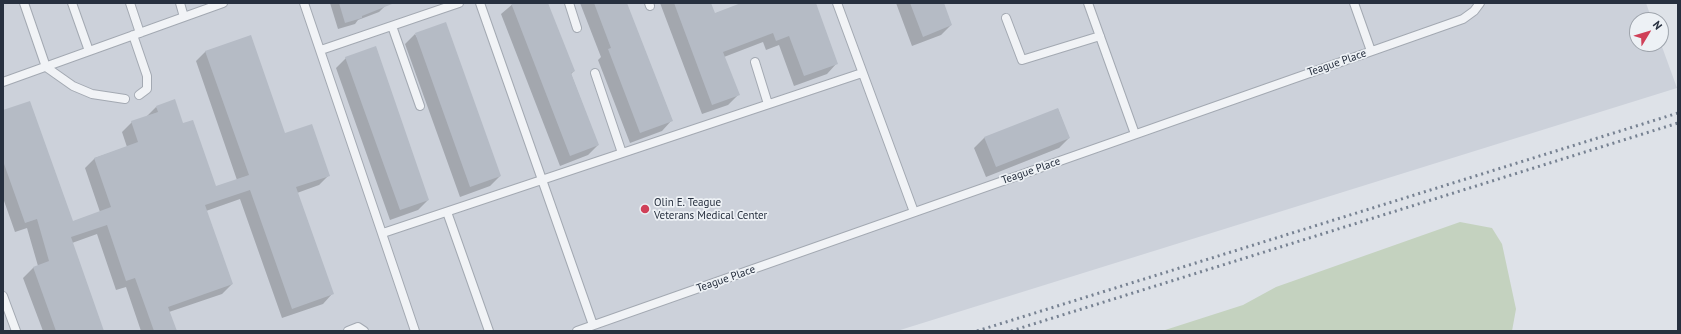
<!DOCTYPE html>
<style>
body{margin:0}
#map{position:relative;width:1681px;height:334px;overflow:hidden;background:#dee2e8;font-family:"PT Sans",sans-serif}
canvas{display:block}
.frame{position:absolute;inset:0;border:4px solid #27303f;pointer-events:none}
.north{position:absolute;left:1629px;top:12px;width:40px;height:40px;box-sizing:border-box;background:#edf1f5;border:1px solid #9ea4ac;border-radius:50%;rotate:52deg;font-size:11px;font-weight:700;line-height:16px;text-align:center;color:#27303f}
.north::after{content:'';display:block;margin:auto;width:14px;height:18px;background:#d04058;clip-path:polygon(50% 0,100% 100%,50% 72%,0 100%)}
</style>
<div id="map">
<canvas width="1681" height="334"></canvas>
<div class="frame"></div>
<div class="north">N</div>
</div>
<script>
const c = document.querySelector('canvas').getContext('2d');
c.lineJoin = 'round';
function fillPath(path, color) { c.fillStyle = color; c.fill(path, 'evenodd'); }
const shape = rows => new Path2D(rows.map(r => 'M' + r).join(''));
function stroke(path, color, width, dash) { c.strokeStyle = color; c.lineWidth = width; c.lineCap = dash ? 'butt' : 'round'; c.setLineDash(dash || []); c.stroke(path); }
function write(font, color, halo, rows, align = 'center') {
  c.font = font + ' "PT Sans",sans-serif'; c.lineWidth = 3.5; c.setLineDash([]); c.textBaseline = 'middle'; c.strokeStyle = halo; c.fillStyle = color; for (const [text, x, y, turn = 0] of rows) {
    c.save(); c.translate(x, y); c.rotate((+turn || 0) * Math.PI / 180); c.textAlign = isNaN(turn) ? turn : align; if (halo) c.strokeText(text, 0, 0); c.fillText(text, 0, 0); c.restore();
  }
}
fillPath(shape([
 [3,3,1646,3,1652,20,1637,20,1637,44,1661,44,1677,88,897,331,3,331]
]), '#ccd1da');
fillPath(shape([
 [1460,222,1492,228,1502,244,1516,309,1512,331,1162,331,1243,305,1276,287]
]), '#c4d2bf');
fillPath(shape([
 [330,3,384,3,385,6,379,12,358,20,355,24,338,29],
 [514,3,547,3,574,71,571,74,598,145,588,155,560,166,501,14],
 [580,3,626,3,672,120,662,131,630,143,598,60,601,57],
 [660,3,710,3,714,14,744,3,814,3,837,63,827,74,794,86,779,45,766,50,763,42,724,57,738,95,728,105,702,114],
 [896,3,945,3,943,4,951,25,941,35,912,46],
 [415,34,500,176,490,186,460,197,405,44],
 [206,51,284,134,329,175,319,185,297,193,332,294,323,304,282,318,240,199,206,211,232,284,222,294,169,312,176,331,141,331,126,287,116,290,97,234,72,243,103,331,43,331,23,278,33,268,38,266,27,228,15,232,3,198,3,111,72,222,100,212,85,168,95,158,127,147,122,132,132,122,146,117,156,107,183,125,215,187,237,180,196,61],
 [346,58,428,200,418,210,390,220,336,68],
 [1058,109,1069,138,1059,148,986,177,974,148,984,138]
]), '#0003');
fillPath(shape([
 [339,3,392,3,392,4,362,16,362,18,345,23],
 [511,3,548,3,575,71,571,73,599,145,570,156],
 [594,3,627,3,673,121,640,133,608,49,611,48],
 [674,3,711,3,715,13,741,3,816,3,838,64,804,76,789,36,776,41,773,33,723,52,740,95,712,105],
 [910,3,944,3,952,25,923,37],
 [446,22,501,176,470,187,415,33],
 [251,35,285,133,312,124,330,176,296,187,334,294,292,309,250,190,205,205,233,284,168,307,177,331,154,331,135,278,126,281,107,225,71,237,104,331,56,331,33,267,49,261,37,219,25,223,3,161,3,110,30,101,73,221,111,207,94,158,138,142,131,121,158,112,156,106,175,99,183,123,193,120,216,186,249,175,205,51],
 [376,46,429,200,400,210,345,57],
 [1058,108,1070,138,996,167,984,137]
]), '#b5bbc5');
const service = shape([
 [24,3,46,67,73,86,92,94,125,99],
 [72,3,89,51],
 [130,3,140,33],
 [180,3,184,17],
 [304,3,415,331],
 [480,3,593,325],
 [569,3,577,28],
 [649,3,650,6],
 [837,3,914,212],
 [1088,3,1135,134],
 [1354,3,1371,51],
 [1006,18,1022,60,1100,36],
 [392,26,420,106],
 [133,35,147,76,147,89,139,95],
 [321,50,459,3],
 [755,62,768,104],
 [595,73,622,153],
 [3,82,223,3],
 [447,212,489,331],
 [383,233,862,73],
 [3,296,16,331],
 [348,331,358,327,364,331],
 [577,331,1463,19,1474,11,1480,3]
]);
stroke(service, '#a3a9b2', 10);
stroke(service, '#f1f3f6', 8);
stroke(shape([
 [977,331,1678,113],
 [1011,331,1678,123]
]), '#778292', 3, [2, 4]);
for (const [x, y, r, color] of [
 [645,209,5,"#d04058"]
]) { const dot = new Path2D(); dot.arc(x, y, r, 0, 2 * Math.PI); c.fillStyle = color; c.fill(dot); stroke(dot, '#edf1f5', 1.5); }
write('11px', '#27303f', '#edf1f5', [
 ["Teague Place",1337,63,-19],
 ["Teague Place",1031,171,-19],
 ["Teague Place",726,279,-19]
]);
write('11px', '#27303f', '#edf1f5', [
 ["Olin E. Teague",654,203],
 ["Veterans Medical Center",654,216]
], 'left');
</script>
